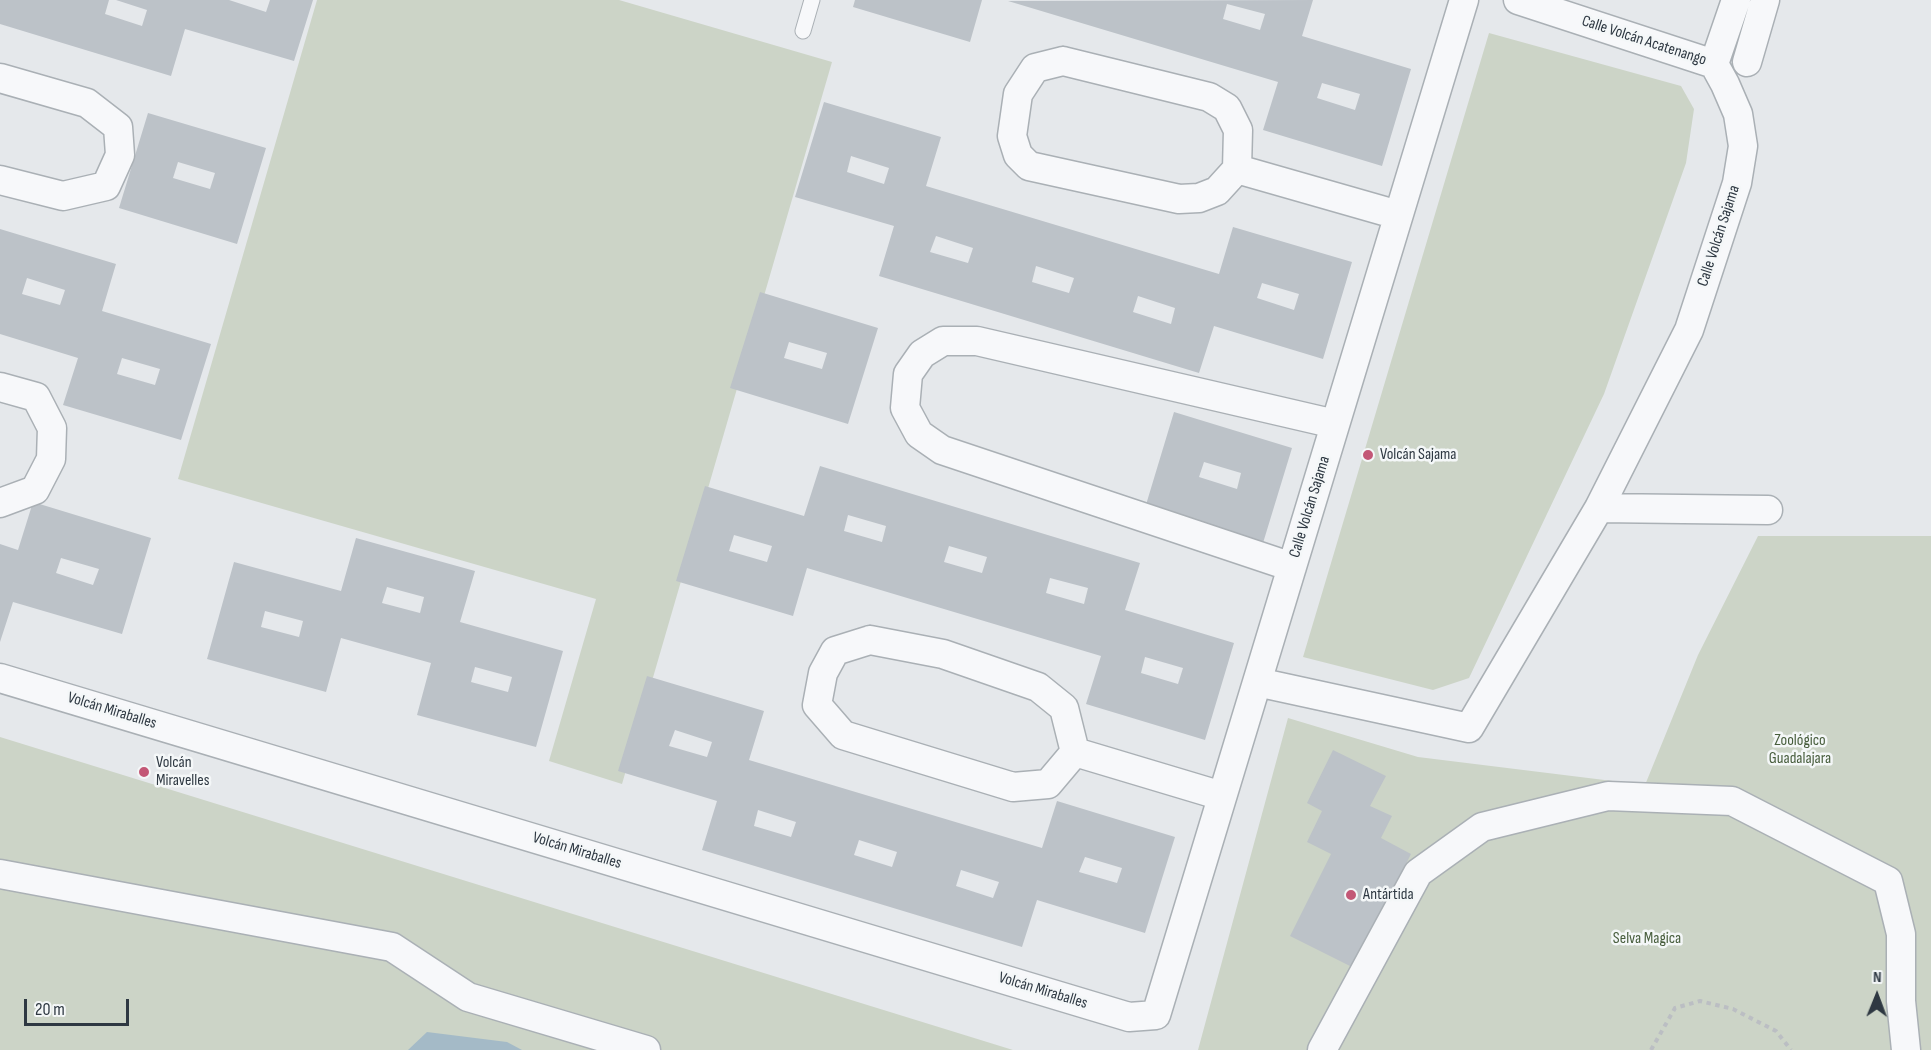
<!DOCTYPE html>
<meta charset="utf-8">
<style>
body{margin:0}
#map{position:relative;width:1931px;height:1050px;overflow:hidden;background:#e5e8eb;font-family:"Sofia Sans Condensed",sans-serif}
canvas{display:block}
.north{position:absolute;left:1847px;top:966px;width:60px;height:60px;-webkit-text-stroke:4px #f4f7f8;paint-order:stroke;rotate:1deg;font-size:16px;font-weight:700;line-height:24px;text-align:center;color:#2e3842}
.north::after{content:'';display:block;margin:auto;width:21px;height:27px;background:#2e3842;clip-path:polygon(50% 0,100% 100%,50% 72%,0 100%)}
.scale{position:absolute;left:24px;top:999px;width:105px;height:27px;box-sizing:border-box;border:3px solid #2e3842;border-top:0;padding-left:8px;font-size:18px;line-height:21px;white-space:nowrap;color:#2e3842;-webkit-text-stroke:4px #f4f7f8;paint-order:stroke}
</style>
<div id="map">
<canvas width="1931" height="1050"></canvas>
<div class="north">N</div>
<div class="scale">20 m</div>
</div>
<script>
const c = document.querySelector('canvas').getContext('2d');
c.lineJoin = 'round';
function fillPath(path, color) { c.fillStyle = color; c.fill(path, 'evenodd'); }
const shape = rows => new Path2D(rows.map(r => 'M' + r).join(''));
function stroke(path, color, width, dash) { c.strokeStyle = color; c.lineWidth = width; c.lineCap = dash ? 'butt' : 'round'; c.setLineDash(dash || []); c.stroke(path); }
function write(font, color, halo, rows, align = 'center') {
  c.font = font + ' "Sofia Sans Condensed",sans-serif'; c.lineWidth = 5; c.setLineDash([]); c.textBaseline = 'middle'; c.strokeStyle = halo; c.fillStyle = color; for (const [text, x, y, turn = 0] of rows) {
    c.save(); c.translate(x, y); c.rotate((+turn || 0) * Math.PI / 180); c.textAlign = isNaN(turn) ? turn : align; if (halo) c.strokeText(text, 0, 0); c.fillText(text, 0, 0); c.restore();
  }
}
fillPath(shape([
 [317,0,619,0,832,62,622,784,549,761,596,599,178,479],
 [1489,33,1681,86,1694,109,1686,163,1604,394,1469,678,1433,690,1303,657],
 [1758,536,1931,536,1931,1050,1198,1050,1288,718,1418,757,1645,785,1698,655],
 [0,737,1013,1050,0,1050]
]), '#ccd4c7');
fillPath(shape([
 [427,1032,507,1042,522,1050,408,1050]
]), '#a4bac7');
fillPath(shape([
 [0,0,109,0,105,14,142,26,147,10,116,0,229,0,266,12,270,0,313,0,294,61,185,29,171,76,0,24],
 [855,0,982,0,970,42,853,7],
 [1313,0,1302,36,1411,69,1382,166,1263,130,1278,82,1008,1],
 [1227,4,1265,14,1260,30,1223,19],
 [1322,83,1360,94,1355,110,1317,98],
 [824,102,941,137,926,186,1219,274,1233,227,1352,262,1323,359,1214,326,1199,373,879,276,894,226,795,197],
 [851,156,889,168,884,184,847,172],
 [936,236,973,248,968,263,930,252],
 [1036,266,1074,278,1069,293,1032,282],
 [1262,283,1299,294,1294,310,1257,298],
 [1138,296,1175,308,1171,324,1133,312],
 [148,113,266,148,237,244,119,208],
 [178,162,215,173,210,189,173,178],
 [0,229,116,264,102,311,211,344,181,440,63,405,78,358,0,334],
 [27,278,65,290,60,305,22,294],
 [122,358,160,369,155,385,117,374],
 [760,292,878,328,848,424,730,388],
 [789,342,827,353,822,369,784,358],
 [1174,412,1292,448,1263,543,1145,508],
 [1204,462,1241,473,1237,489,1199,477],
 [820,466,1140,563,1125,610,1234,643,1205,740,1086,704,1101,656,807,568,793,616,676,581,705,486,804,516],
 [848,515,886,526,882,542,844,531],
 [734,535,772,546,767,562,729,551],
 [949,546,987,557,982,573,944,562],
 [1050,578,1088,588,1084,604,1046,593],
 [1145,657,1183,668,1178,684,1141,673],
 [33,502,151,538,122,634,13,602,0,642,0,544,18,550],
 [61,558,99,569,93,585,56,573],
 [356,538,475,571,460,622,563,651,536,747,417,715,431,663,341,638,326,692,207,659,234,562,341,591],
 [387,587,424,597,420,613,382,603],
 [265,611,303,621,299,637,261,627],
 [475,667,512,677,508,692,471,682],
 [647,676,764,711,749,760,1042,848,1057,801,1175,837,1145,933,1037,900,1022,947,702,850,717,801,618,771],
 [675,730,712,742,707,757,669,746],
 [758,810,796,822,791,837,754,826],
 [859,840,897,852,892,867,854,855],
 [1085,857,1122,868,1117,883,1079,872],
 [961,870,999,882,993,898,956,886],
 [1333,750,1386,776,1370,806,1392,816,1381,838,1411,854,1354,968,1290,936,1331,854,1307,842,1322,811,1307,803]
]), '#bcc2c8');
const lane = shape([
 [803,31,812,0]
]);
const street = shape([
 [1063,61,1209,97,1227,108,1238,130,1237,169,1217,191,1199,198,1179,199,1029,166,1018,155,1012,136,1018,94,1035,68,1063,61],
 [1747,62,1765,0],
 [1714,64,1736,0],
 [0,78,87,103,118,127,120,155,106,186,63,196,0,180],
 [1237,169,1398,215],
 [0,387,36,397,52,428,51,459,35,490,0,503],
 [1599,508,1768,510],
 [1292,567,942,450,919,434,905,408,908,374,922,354,943,341,977,341,1335,424],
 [870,640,943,654,1038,687,1064,708,1075,752,1048,784,1013,787,843,735,817,705,823,673,835,651,870,640],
 [0,678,1129,1017,1156,1015,1464,0],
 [1257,682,1469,728,1599,508,1689,330,1737,183,1743,146,1738,114,1725,84,1714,64,1518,0],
 [1075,752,1222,796],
 [0,874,392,947,468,997,646,1050],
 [1322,1050,1418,873,1482,827,1608,796,1732,801,1888,881,1901,934,1901,1001,1906,1050]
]);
stroke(lane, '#aab0b5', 17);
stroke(street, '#aab0b5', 31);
stroke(shape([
 [1651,1050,1675,1008,1700,1001,1733,1009,1776,1031,1791,1050]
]), '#bbbec3', 4, [4.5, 4.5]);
stroke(lane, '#f7f8fa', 15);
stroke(street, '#f7f8fa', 28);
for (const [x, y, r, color] of [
 [1368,455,6,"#c35776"],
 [144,772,6,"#c35776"],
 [1351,895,6,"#c35776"]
]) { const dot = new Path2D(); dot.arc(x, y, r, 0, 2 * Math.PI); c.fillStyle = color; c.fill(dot); stroke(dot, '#f4f7f8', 2); }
write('16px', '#2e3842', '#f4f7f8', [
 ["Calle Volcán Acatenango",1644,41,18],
 ["Calle Volcán Sajama",1719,236,-72],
 ["Calle Volcán Sajama",1310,507,-73],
 ["Volcán Miraballes",112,711,17],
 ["Volcán Miraballes",577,851,17],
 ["Volcán Miraballes",1043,991,17]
]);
write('16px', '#2e3842', '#f4f7f8', [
 ["Volcán Sajama",1380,455],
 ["Volcán",156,763],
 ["Miravelles",156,781],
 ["Antártida",1363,895]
], 'left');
write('16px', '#475d3c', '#f4f7f8', [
 ["Zoológico",1800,741],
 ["Guadalajara",1800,759],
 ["Selva Magica",1647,939]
]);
</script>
